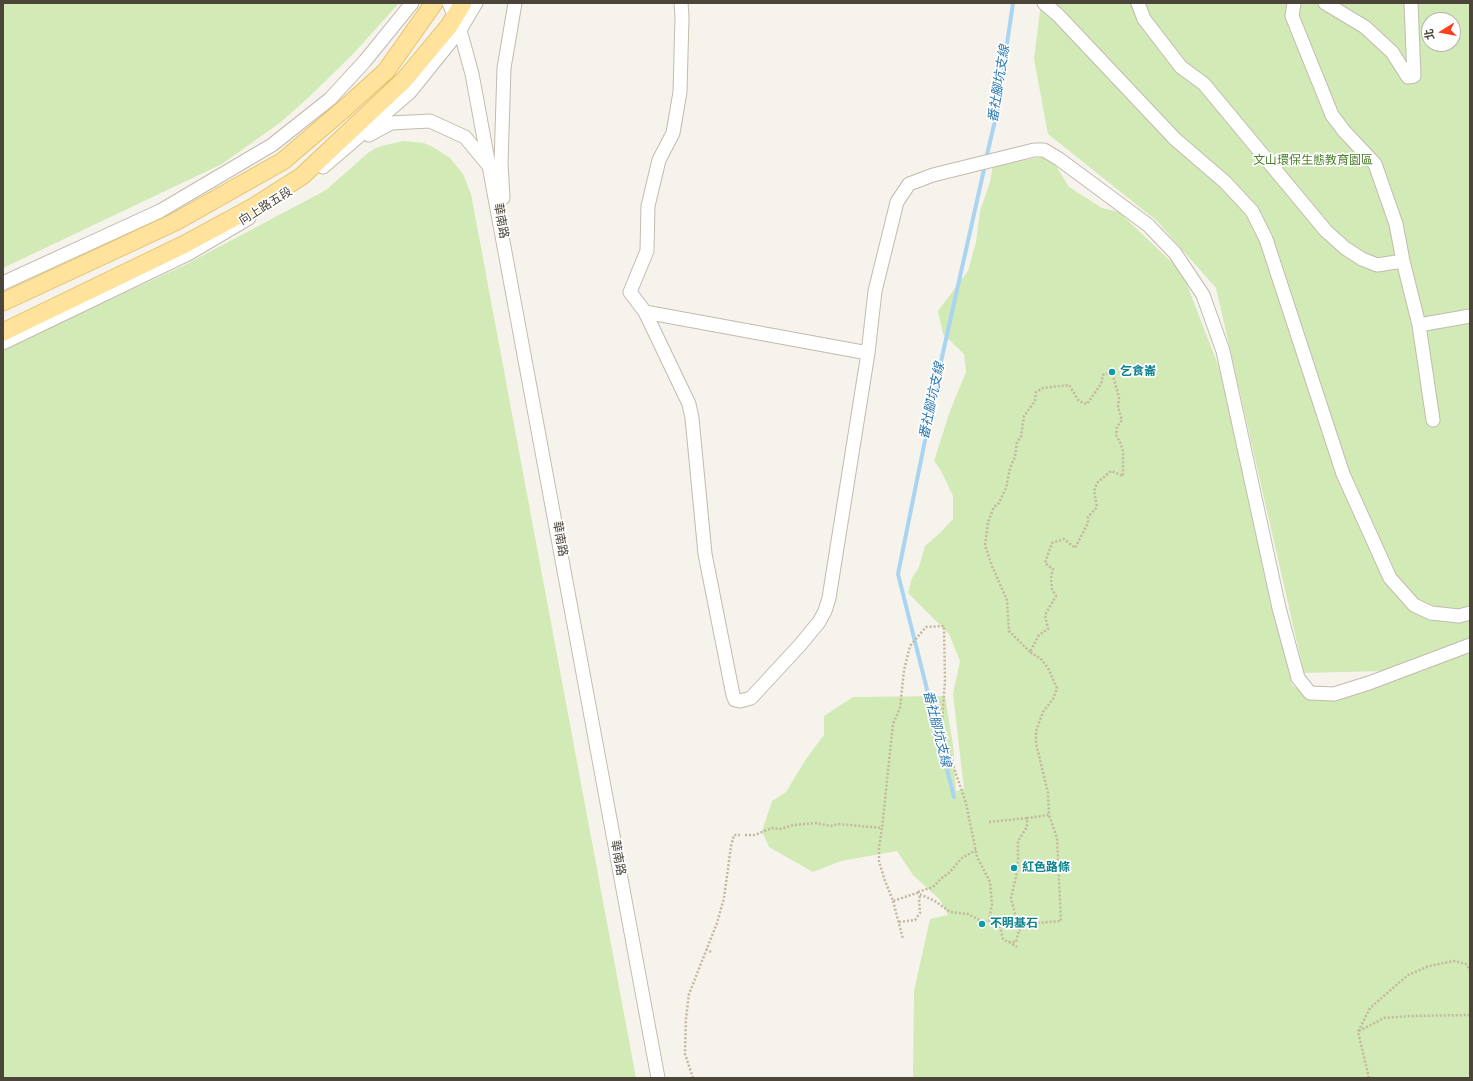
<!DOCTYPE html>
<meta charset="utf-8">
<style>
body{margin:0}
#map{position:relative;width:1473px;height:1081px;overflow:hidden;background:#f6f3ec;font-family:"Source Sans 3","Noto Sans TC",sans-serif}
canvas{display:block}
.frame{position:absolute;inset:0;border:4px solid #4b4439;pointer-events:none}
.north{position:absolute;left:1421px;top:12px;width:40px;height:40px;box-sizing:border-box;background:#fff;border:1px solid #b7b4b0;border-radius:50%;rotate:259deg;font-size:11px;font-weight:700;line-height:16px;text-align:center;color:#4b4439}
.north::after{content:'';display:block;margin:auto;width:14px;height:18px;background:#fc3f1d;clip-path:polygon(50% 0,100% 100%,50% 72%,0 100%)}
</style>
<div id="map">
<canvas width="1473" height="1081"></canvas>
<div class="frame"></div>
<div class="north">北</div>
</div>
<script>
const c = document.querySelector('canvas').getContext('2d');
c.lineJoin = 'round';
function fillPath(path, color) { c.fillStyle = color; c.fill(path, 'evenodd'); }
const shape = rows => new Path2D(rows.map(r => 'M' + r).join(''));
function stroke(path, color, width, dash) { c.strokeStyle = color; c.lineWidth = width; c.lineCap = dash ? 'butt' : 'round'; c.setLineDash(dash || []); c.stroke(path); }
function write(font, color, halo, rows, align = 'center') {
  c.font = font + ' "Source Sans 3","Noto Sans TC",sans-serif'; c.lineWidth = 3.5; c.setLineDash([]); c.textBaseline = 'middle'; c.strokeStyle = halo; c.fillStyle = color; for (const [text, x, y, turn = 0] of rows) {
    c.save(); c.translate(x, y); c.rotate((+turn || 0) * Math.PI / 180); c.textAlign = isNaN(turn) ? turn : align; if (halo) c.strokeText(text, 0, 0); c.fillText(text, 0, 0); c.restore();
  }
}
fillPath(shape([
 [3,3,399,3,354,53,308,98,281,122,222,164,3,268],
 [1041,3,1470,3,1470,638,1382,671,1304,673,1216,288,1157,221,1048,134,1034,59],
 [1429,20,1453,20,1453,44,1429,44],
 [404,141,424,143,433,147,450,158,463,174,471,194,636,1078,3,1078,3,349,183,266,326,190,368,153,376,148,385,145],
 [1050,156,1069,187,1102,208,1119,212,1182,272,1222,375,1292,685,1313,699,1470,652,1470,1078,913,1078,914,991,930,919,948,915,940,900,913,875,897,851,841,861,813,872,769,847,762,831,772,801,786,792,806,759,824,735,824,716,853,697,945,696,953,745,956,791,964,789,953,694,960,661,949,634,908,593,912,578,919,567,925,546,940,533,953,519,953,496,940,469,934,461,950,411,966,372,964,354,943,334,938,311,968,271,976,242,980,211,990,182,993,165]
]), '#d2eab5');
stroke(shape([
 [986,159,997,112,1013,3],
 [954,797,898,574,940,366,985,165]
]), '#a9d4f2', 4);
const minor = shape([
 [449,3,460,30,472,74,658,1078],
 [681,3,682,17,680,92,673,133,659,160,648,206,647,251,630,292,645,312,868,353,875,291,897,202,909,184,933,175,1034,150,1044,150,1059,159,1148,225,1175,253,1203,295,1223,351,1279,608,1298,678,1310,693,1334,694,1369,683,1470,645],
 [1044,3,1058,15,1175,139,1225,182,1252,211,1266,239,1343,474,1390,578,1414,605,1431,613,1459,616,1470,613],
 [1138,3,1144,19,1181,67,1204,84,1326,231,1345,248,1362,259,1377,265,1403,261],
 [1294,3,1292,16,1332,115,1344,131,1375,164,1396,224,1403,261,1419,325,1433,420],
 [1325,3,1365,27,1392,52,1408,77,1414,76,1411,3],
 [369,135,391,123,430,121,465,137,489,166],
 [323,167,410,92,460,30,476,3],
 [503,198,501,163,504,68,515,3],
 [3,283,160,211,272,145,330,99,365,61,412,3],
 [645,312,689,404,692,418,705,554,733,695,735,700,740,701,751,698,800,645,819,622,825,611,829,598,868,353],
 [1419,325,1470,316],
 [3,343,188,254,249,218]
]);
const major = shape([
 [3,302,175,222,283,161,345,108,386,71,434,3],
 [3,332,185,244,255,206,302,176,404,80,449,26,463,3]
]);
stroke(minor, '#c2bbae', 15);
stroke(major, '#e6c16a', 19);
stroke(shape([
 [989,822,1027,818],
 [745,835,755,835,772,828,780,829,794,825,816,823,831,826,838,824,882,828,879,848,879,861,884,878,893,901,917,893,935,901,950,912,968,914,983,922,989,921,992,904,990,882,977,857,966,803,955,771,946,742,942,722,945,680,944,626,926,627,910,646,904,670,900,708,893,724,882,828],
 [918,892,933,887,943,877,948,874,962,858,976,850],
 [893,901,903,939],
 [993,921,1000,927,1003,939,1008,942,1016,942,1019,930,1011,898,1018,868,1018,841,1027,827,1027,818,1049,815,1048,793,1036,743,1036,731,1043,712,1053,699,1057,688,1048,668,1041,659,1030,652,1039,635,1048,629,1045,615,1056,596,1052,589,1051,576,1053,569,1045,563,1052,543,1064,539,1075,548,1088,523,1088,517,1097,507,1094,491,1097,483,1111,471,1123,476,1123,451,1120,442,1116,435,1117,427,1122,420,1118,407,1119,398,1112,372,1103,375,1101,384,1087,404,1079,401,1069,385,1043,388,1036,392,1035,401,1024,416,1021,437,1017,442,1015,457,1010,468,1006,488,999,503,994,507,988,522,985,545,992,566,1007,600,1009,631,1030,652],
 [899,922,915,920,920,913,919,898,921,895],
 [1019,930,1036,923,1061,921,1057,838,1049,815],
 [1009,942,1017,947],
 [706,949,711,952],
 [1359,1031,1384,1018,1411,1016,1469,1015,1470,1012],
 [693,1078,685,1054,686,1018,689,994,717,923,724,898,731,846,734,835,740,835],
 [1369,1078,1358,1032,1370,1008,1408,975,1429,966,1454,961,1466,964,1470,970]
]), '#c4b79f', 2.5, [2, 2]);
stroke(minor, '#fff', 13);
stroke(major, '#ffe39c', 17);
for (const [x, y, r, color] of [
 [1112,372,4,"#0f9aa8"],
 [1014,868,4,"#0f9aa8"],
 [982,924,4,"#0f9aa8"]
]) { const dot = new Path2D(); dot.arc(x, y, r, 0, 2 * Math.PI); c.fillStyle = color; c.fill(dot); stroke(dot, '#fff', 1.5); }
write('12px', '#4a7f2a', '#fff', [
 ["文山環保生態教育園區",1313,161]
]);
write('12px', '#4b4439', '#fff', [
 ["向上路五段",266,207,-32],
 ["華南路",500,221,80],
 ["華南路",559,539,80],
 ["華南路",617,858,80]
]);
write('bold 12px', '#0d838f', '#fff', [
 ["乞食崙",1120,372],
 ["紅色路條",1022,868],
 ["不明基石",990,924]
], 'left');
write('italic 13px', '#2e7ab2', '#fff', [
 ["番社腳坑支線",1000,84,-81],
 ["番社腳坑支線",933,401,-78],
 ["番社腳坑支線",936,729,76]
]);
</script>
